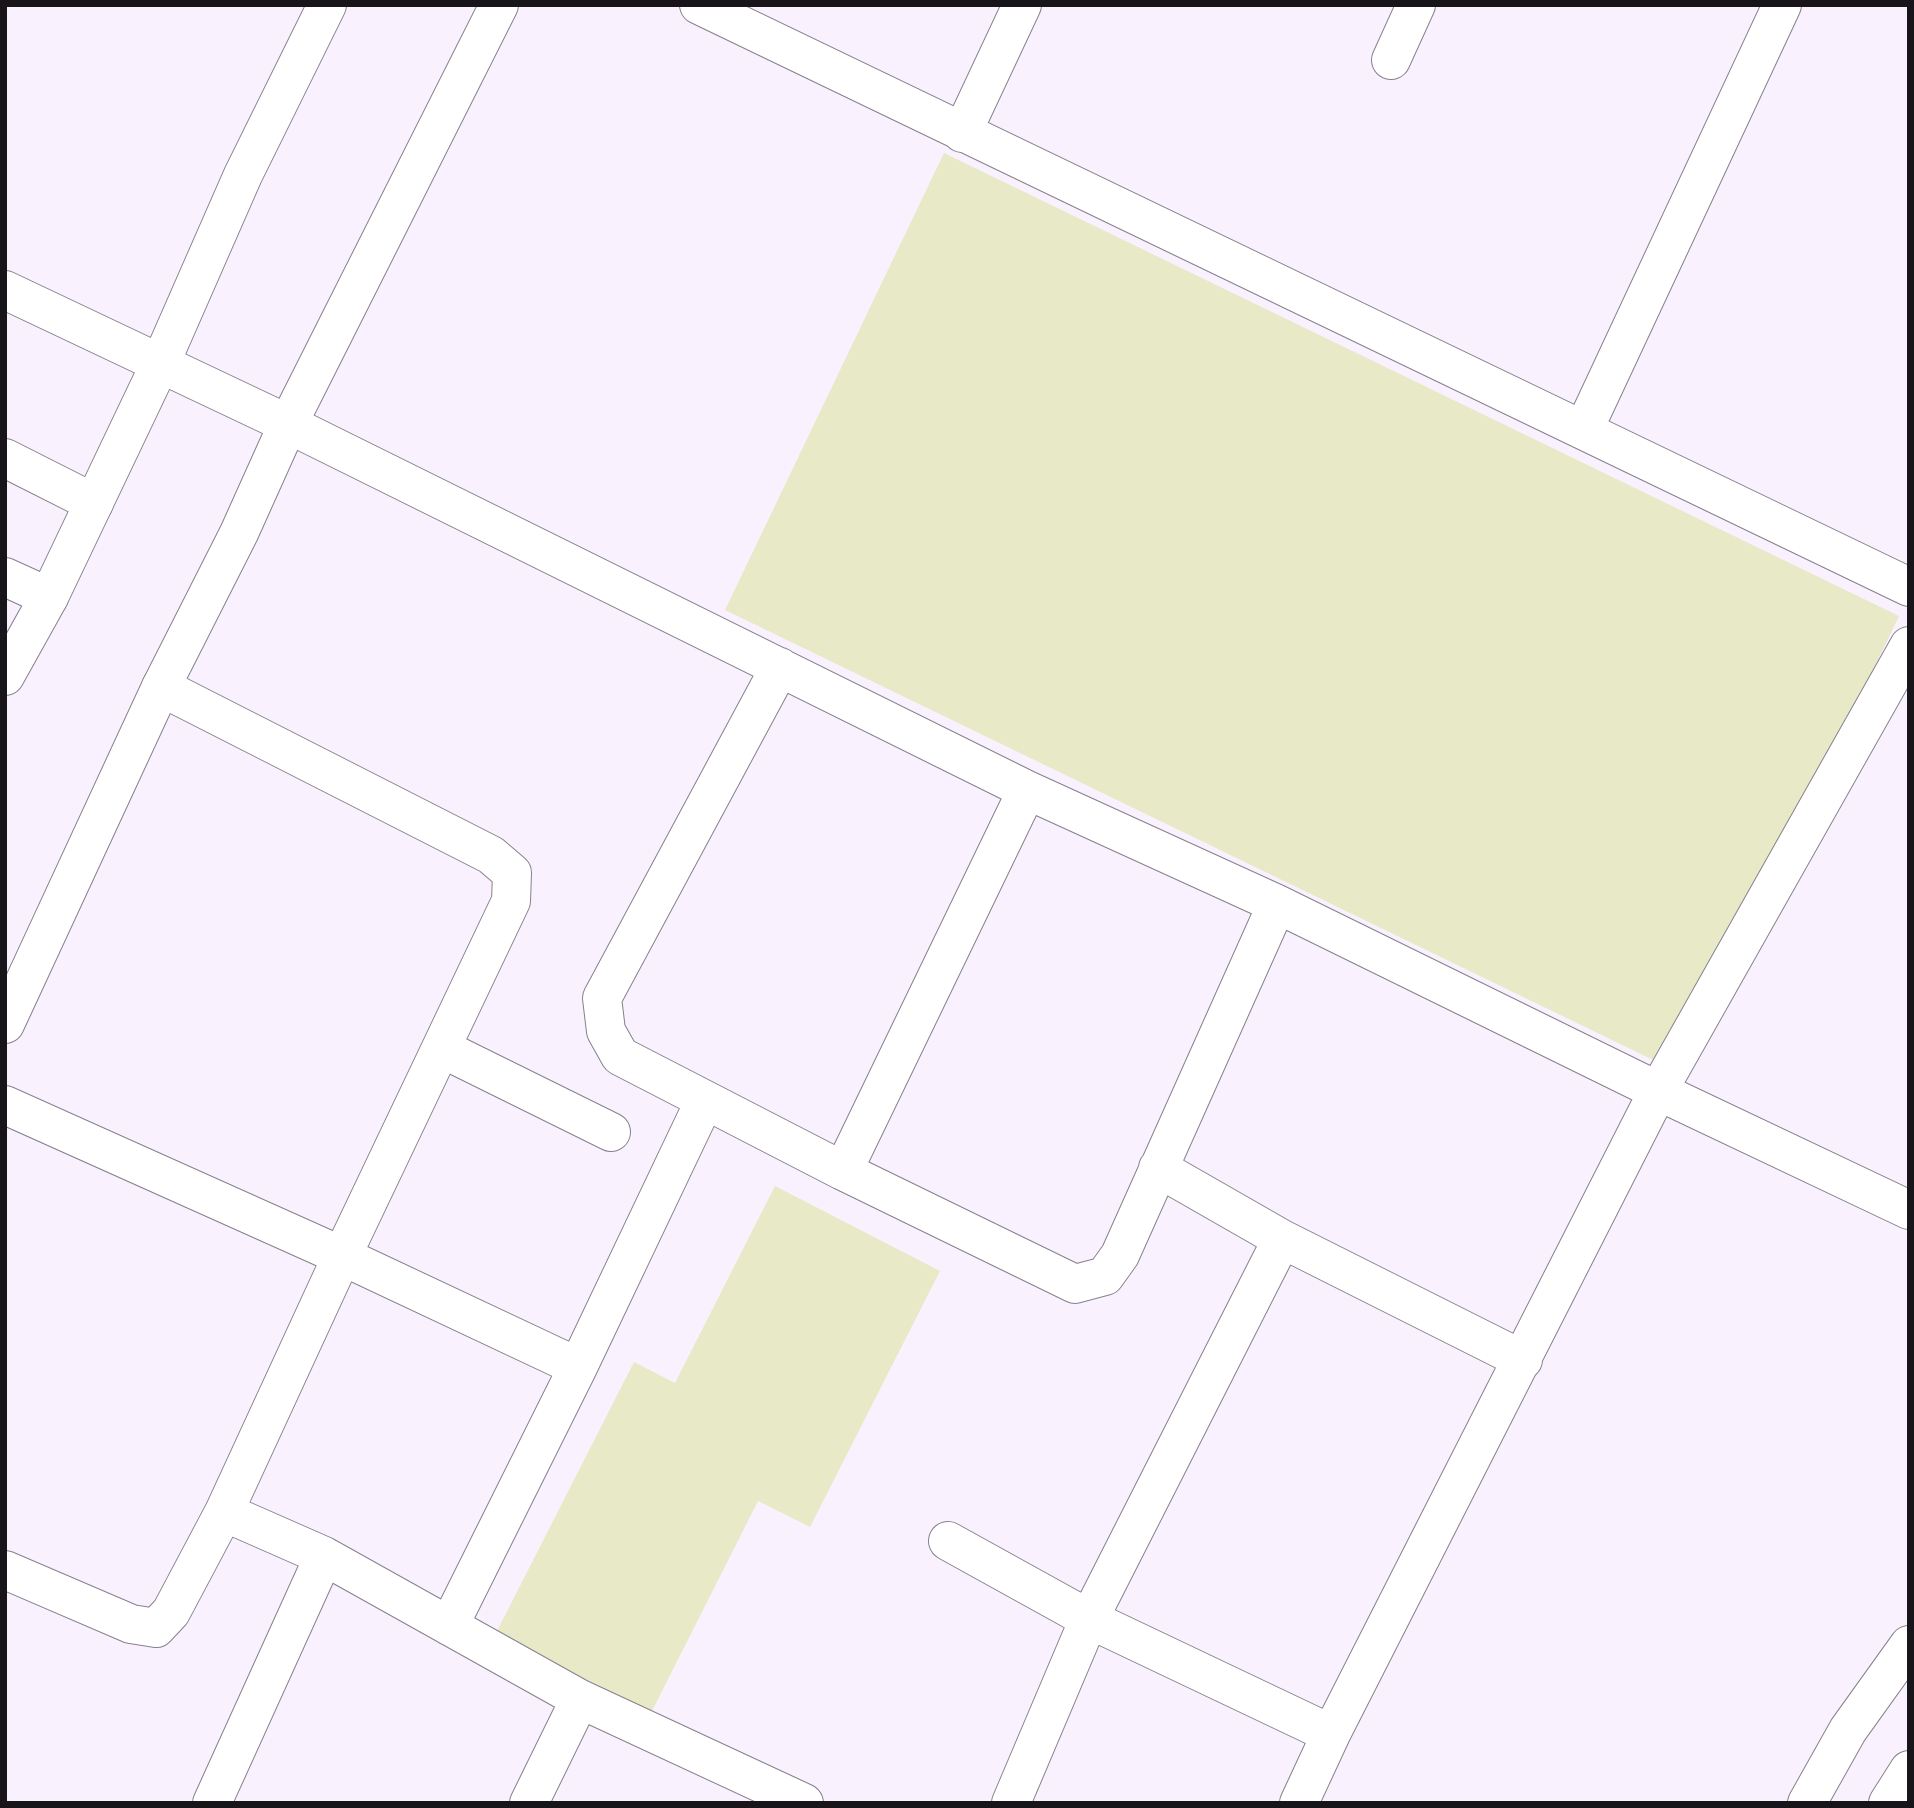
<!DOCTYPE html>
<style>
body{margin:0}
#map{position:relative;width:1914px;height:1808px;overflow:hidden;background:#f9f2fe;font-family:Cabin,sans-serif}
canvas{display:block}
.frame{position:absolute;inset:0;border:7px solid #18151a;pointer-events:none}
</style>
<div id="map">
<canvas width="1914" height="1808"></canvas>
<div class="frame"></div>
</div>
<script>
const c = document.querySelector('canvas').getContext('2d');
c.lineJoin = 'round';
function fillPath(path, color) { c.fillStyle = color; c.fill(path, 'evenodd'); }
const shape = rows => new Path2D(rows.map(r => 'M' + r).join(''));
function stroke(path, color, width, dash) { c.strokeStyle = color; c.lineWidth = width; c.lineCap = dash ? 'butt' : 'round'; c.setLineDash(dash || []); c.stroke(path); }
fillPath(shape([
 [944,153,1899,616,1680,1073,725,610],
 [775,1186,940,1271,810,1527,758,1501,651,1713,496,1633,634,1362,675,1383]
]), '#e7e9c7');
const minor = shape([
 [699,5,1909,587],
 [1391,60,1416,5],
 [962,133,1022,5],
 [5,290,288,424,1027,790,1277,904,1658,1091,1909,1210],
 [1584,429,1782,5],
 [5,458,94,503],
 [5,577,49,597],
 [780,667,602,998,606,1031,620,1056,843,1171,1075,1284,1105,1276,1120,1255,1277,904],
 [441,1048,611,1132],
 [5,1105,342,1256,578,1367],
 [1158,1168,1282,1239,1523,1360],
 [843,1171,1027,790],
 [224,1512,324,1556,580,1699,804,1803],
 [948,1541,1089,1619,1331,1734],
 [5,1570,131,1624,156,1628,171,1612,224,1512,342,1256,511,901,512,873,491,855,161,687],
 [449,1626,578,1367,705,1100],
 [212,1803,324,1556],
 [529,1803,580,1699],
 [1011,1803,1089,1619,1282,1239],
 [1299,1803,1331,1734,1658,1091,1909,646]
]);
const tertiary = shape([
 [5,676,49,597,161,362,243,175,327,5],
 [5,1024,161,687,239,533,288,424,499,5],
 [1807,1803,1848,1730,1909,1645],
 [1888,1803,1909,1770]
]);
stroke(minor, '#88808d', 40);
stroke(tertiary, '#88808d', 40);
stroke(minor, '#fff', 38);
stroke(tertiary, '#fff', 38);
</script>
